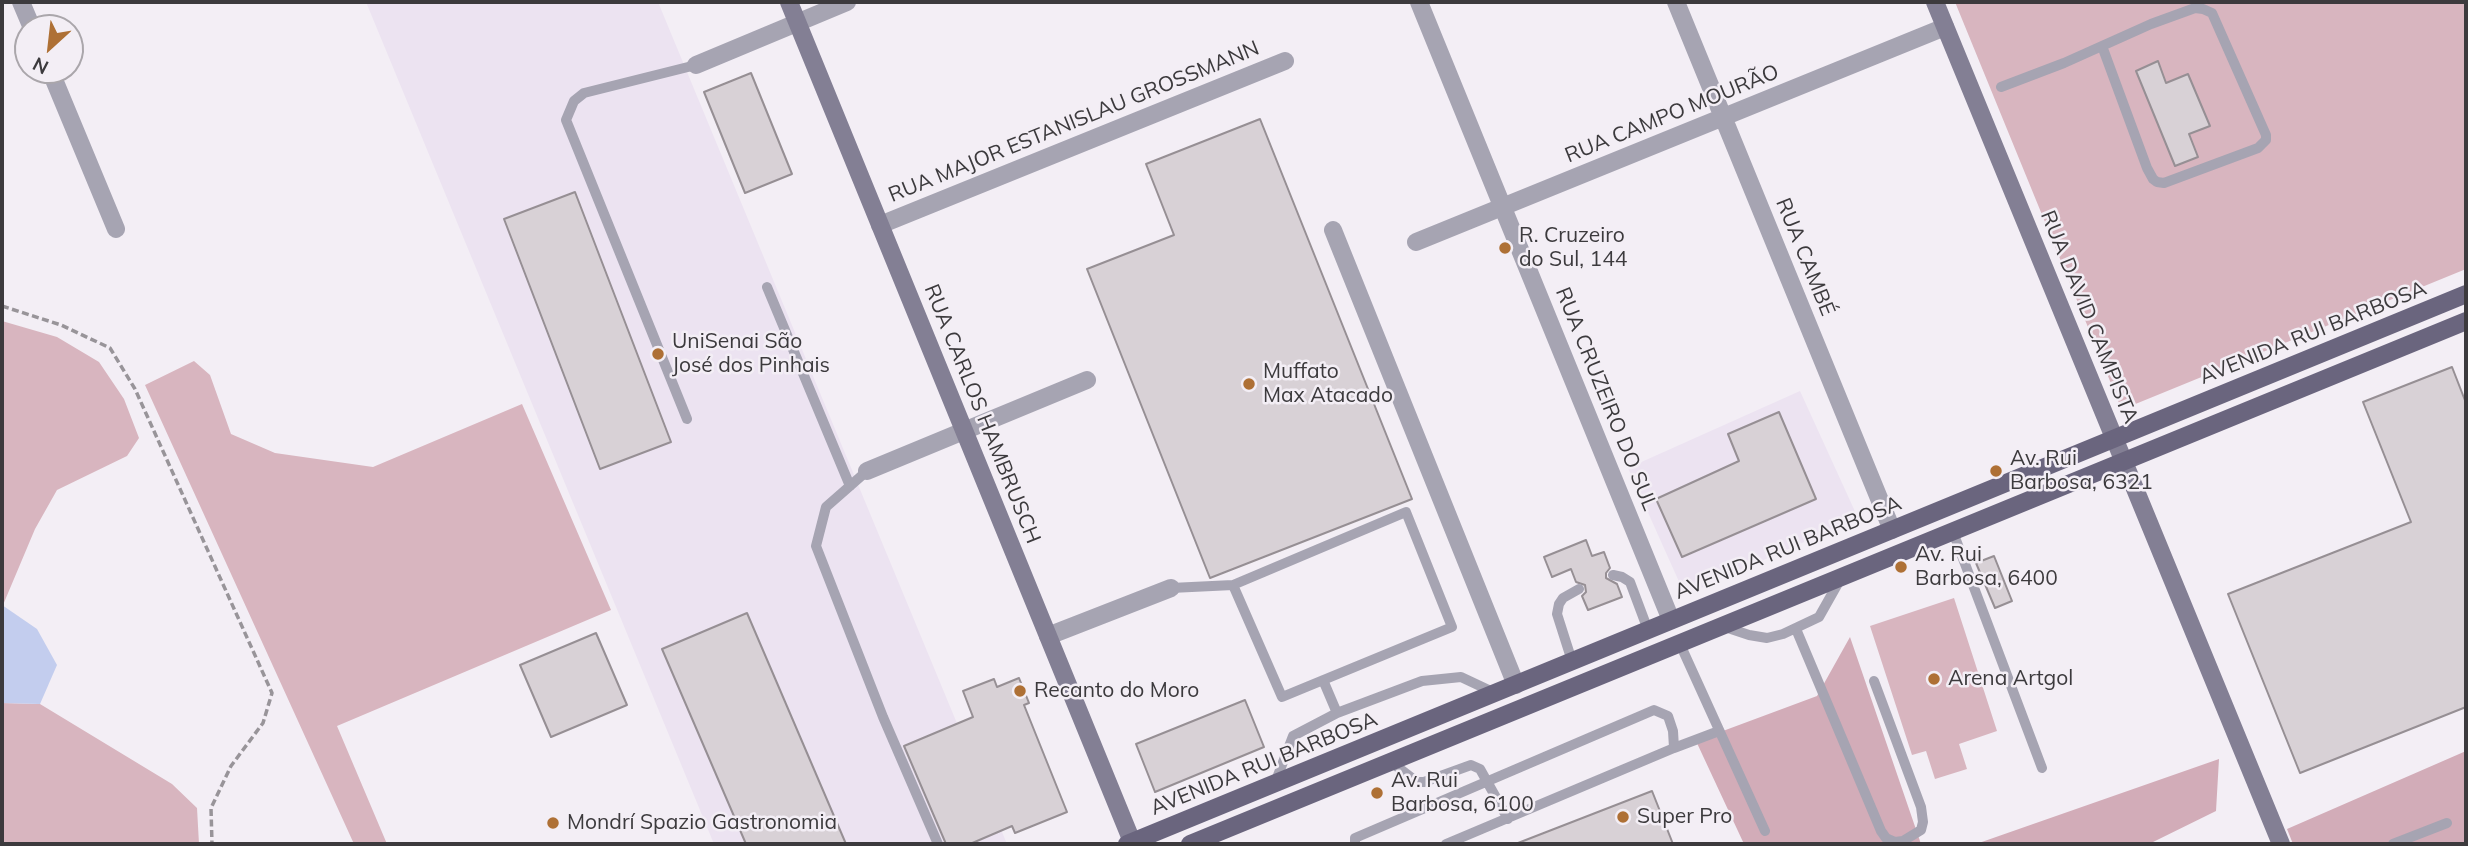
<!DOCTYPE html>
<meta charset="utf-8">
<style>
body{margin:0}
#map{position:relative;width:2468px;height:846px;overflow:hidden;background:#f3eef5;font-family:Mulish,sans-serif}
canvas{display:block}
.frame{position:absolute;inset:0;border:4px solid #3c3a3d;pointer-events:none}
.north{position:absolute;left:14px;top:14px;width:70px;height:70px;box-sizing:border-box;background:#f3eef5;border:2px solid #aaa6ab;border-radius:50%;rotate:207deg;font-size:19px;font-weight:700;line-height:28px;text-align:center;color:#3c3a3d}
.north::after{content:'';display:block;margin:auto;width:24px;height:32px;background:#ae7035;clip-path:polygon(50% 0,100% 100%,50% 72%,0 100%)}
</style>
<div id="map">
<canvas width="2468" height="846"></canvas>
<div class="frame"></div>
<div class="north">N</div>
</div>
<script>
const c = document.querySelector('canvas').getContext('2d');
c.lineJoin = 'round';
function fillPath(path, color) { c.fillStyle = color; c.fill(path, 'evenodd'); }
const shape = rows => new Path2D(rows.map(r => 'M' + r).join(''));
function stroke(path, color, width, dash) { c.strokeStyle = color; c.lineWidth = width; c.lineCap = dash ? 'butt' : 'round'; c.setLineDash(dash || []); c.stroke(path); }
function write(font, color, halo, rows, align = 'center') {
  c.font = font + ' Mulish,sans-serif'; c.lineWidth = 5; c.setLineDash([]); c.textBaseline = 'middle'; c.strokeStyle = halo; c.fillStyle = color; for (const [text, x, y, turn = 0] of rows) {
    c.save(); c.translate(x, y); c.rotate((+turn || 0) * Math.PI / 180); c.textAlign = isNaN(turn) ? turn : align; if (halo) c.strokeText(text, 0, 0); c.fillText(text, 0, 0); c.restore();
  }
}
fillPath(shape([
 [366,2,658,2,1007,844,714,844],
 [1800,391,1858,518,1685,595,1628,468]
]), '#ece3f1');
fillPath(shape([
 [1955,2,2466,2,2466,269,2133,405,2119,403],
 [2,321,57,337,99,362,124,399,139,438,127,456,57,490,35,529,3,605],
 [194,361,210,375,231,434,275,453,373,467,522,404,611,610,337,726,387,844,354,844,145,385],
 [1954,598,1997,731,1959,744,1967,769,1935,779,1926,751,1912,755,1870,626],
 [2,703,40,704,172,784,197,808,199,844,2,844]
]), '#d8b5bf');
fillPath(shape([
 [1850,637,1921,844,1744,844,1696,741,1817,696],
 [2466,751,2466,844,2293,844,2287,829],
 [2219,759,2216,811,2149,844,1976,844]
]), '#d2acb8');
fillPath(shape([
 [2,605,37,629,57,665,40,704,2,703]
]), '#c3cdee');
const building = shape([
 [2158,61,2166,83,2188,74,2210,126,2189,134,2198,157,2175,166,2136,71,2158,61],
 [751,73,792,174,745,193,704,92,751,73],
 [1260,119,1412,499,1210,578,1087,269,1174,235,1146,164,1260,119],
 [575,192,671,442,600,469,504,219,575,192],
 [2452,367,2466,403,2466,707,2300,773,2228,594,2411,522,2363,402,2452,367],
 [1779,412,1816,499,1682,557,1656,499,1739,461,1728,434,1779,412],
 [1586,540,1592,556,1604,552,1610,568,1606,573,1606,578,1617,584,1622,597,1588,610,1582,596,1586,592,1585,585,1576,582,1571,569,1552,577,1544,557,1586,540],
 [1994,556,2012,601,1995,608,1976,563,1994,556],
 [747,613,846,844,746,844,662,649,747,613],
 [596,633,627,705,551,737,520,665,596,633],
 [1019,678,1029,703,1024,705,1067,812,1015,833,1012,826,970,844,946,844,904,746,973,717,963,691,994,679,997,687,1019,678],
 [1245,700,1264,747,1155,792,1136,744,1245,700],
 [1652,791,1673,844,1518,844,1518,843,1652,791]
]);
fillPath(building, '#d8d1d6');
stroke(building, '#968f94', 2);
stroke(shape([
 [2,306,61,325,110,348,135,389,272,693,263,723,231,766,211,808,212,844]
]), '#989499', 3.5, [7, 3.5]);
stroke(shape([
 [2001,87,2064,63,2151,24,2195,8,2203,9,2212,13,2266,135,2266,140,2258,148,2164,183,2157,182,2153,179,2147,168,2102,46],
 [767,287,850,486],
 [687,419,566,120,574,101,584,93,696,65],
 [867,471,826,507,816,546,883,717,938,844],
 [1953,532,2042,768],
 [1613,575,1622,577,1630,582,1648,630],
 [1171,588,1233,585,1406,512,1452,627,1282,697,1233,585],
 [1722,626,1749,635,1767,638,1783,634,1819,617,1841,578],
 [1796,629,1881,831,1886,838,1895,842,1903,841,1921,830,1923,822,1921,807,1874,681],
 [1680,644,1765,831],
 [1572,661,1557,614,1559,604,1563,598,1579,589],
 [1323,680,1337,713],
 [1674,748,1719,731],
 [1391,762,1417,782,1424,782,1471,765,1480,769,1508,819],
 [1275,783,1293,736,1337,713,1422,681,1461,677,1495,693],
 [1355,844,1355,838,1654,710,1668,716,1673,731,1674,748,1446,844],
 [2393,844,2447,823]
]), '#a6a4b2', 10);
stroke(shape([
 [21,2,32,28],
 [1419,2,1671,620],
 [1676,2,1892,530],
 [696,65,847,2],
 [50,70,116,229],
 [880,225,1285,61],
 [1333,230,1516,685],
 [1416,242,1945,27],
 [867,471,1087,380],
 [1048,636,1171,588]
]), '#a6a4b2', 18);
stroke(shape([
 [789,2,1133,844],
 [1935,2,2281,844]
]), '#837f94', 18);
stroke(shape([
 [1127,844,2466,294],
 [1190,844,2466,321]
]), '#6a657e', 18);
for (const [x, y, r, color] of [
 [1505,248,7,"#ae7035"],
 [658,354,7,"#ae7035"],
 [1249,384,7,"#ae7035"],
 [1996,471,7,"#ae7035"],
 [1901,567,7,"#ae7035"],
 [1934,679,7,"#ae7035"],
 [1020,691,7,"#ae7035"],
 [1377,793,7,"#ae7035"],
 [1623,817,7,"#ae7035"],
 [553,823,7,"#ae7035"]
]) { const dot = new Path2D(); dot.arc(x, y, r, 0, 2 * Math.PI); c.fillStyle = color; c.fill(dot); stroke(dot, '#f3eef5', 2.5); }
write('21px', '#3c3a3d', '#f3eef5', [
 ["RUA CAMPO MOURÃO",1672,114,-22],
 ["RUA MAJOR ESTANISLAU GROSSMANN",1074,122,-22],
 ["RUA CAMBÉ",1805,257,68],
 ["RUA DAVID CAMPISTA",2089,317,68],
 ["AVENIDA RUI BARBOSA",2313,333,-22],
 ["RUA CRUZEIRO DO SUL",1606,399,68],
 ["RUA CARLOS HAMBRUSCH",982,414,68],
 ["AVENIDA RUI BARBOSA",1788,548,-22],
 ["AVENIDA RUI BARBOSA",1264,764,-22]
]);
write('21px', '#3c3a3d', '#f3eef5', [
 ["R. Cruzeiro",1519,236],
 ["do Sul, 144",1519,260],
 ["UniSenai São",672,342],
 ["José dos Pinhais",672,366],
 ["Muffato",1263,372],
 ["Max Atacado",1263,396],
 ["Av. Rui",2010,459],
 ["Barbosa, 6321",2010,483],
 ["Av. Rui",1915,555],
 ["Barbosa, 6400",1915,579],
 ["Arena Artgol",1948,679],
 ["Recanto do Moro",1034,691],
 ["Av. Rui",1391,781],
 ["Barbosa, 6100",1391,805],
 ["Super Pro",1637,817],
 ["Mondrí Spazio Gastronomia",567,823]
], 'left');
</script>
